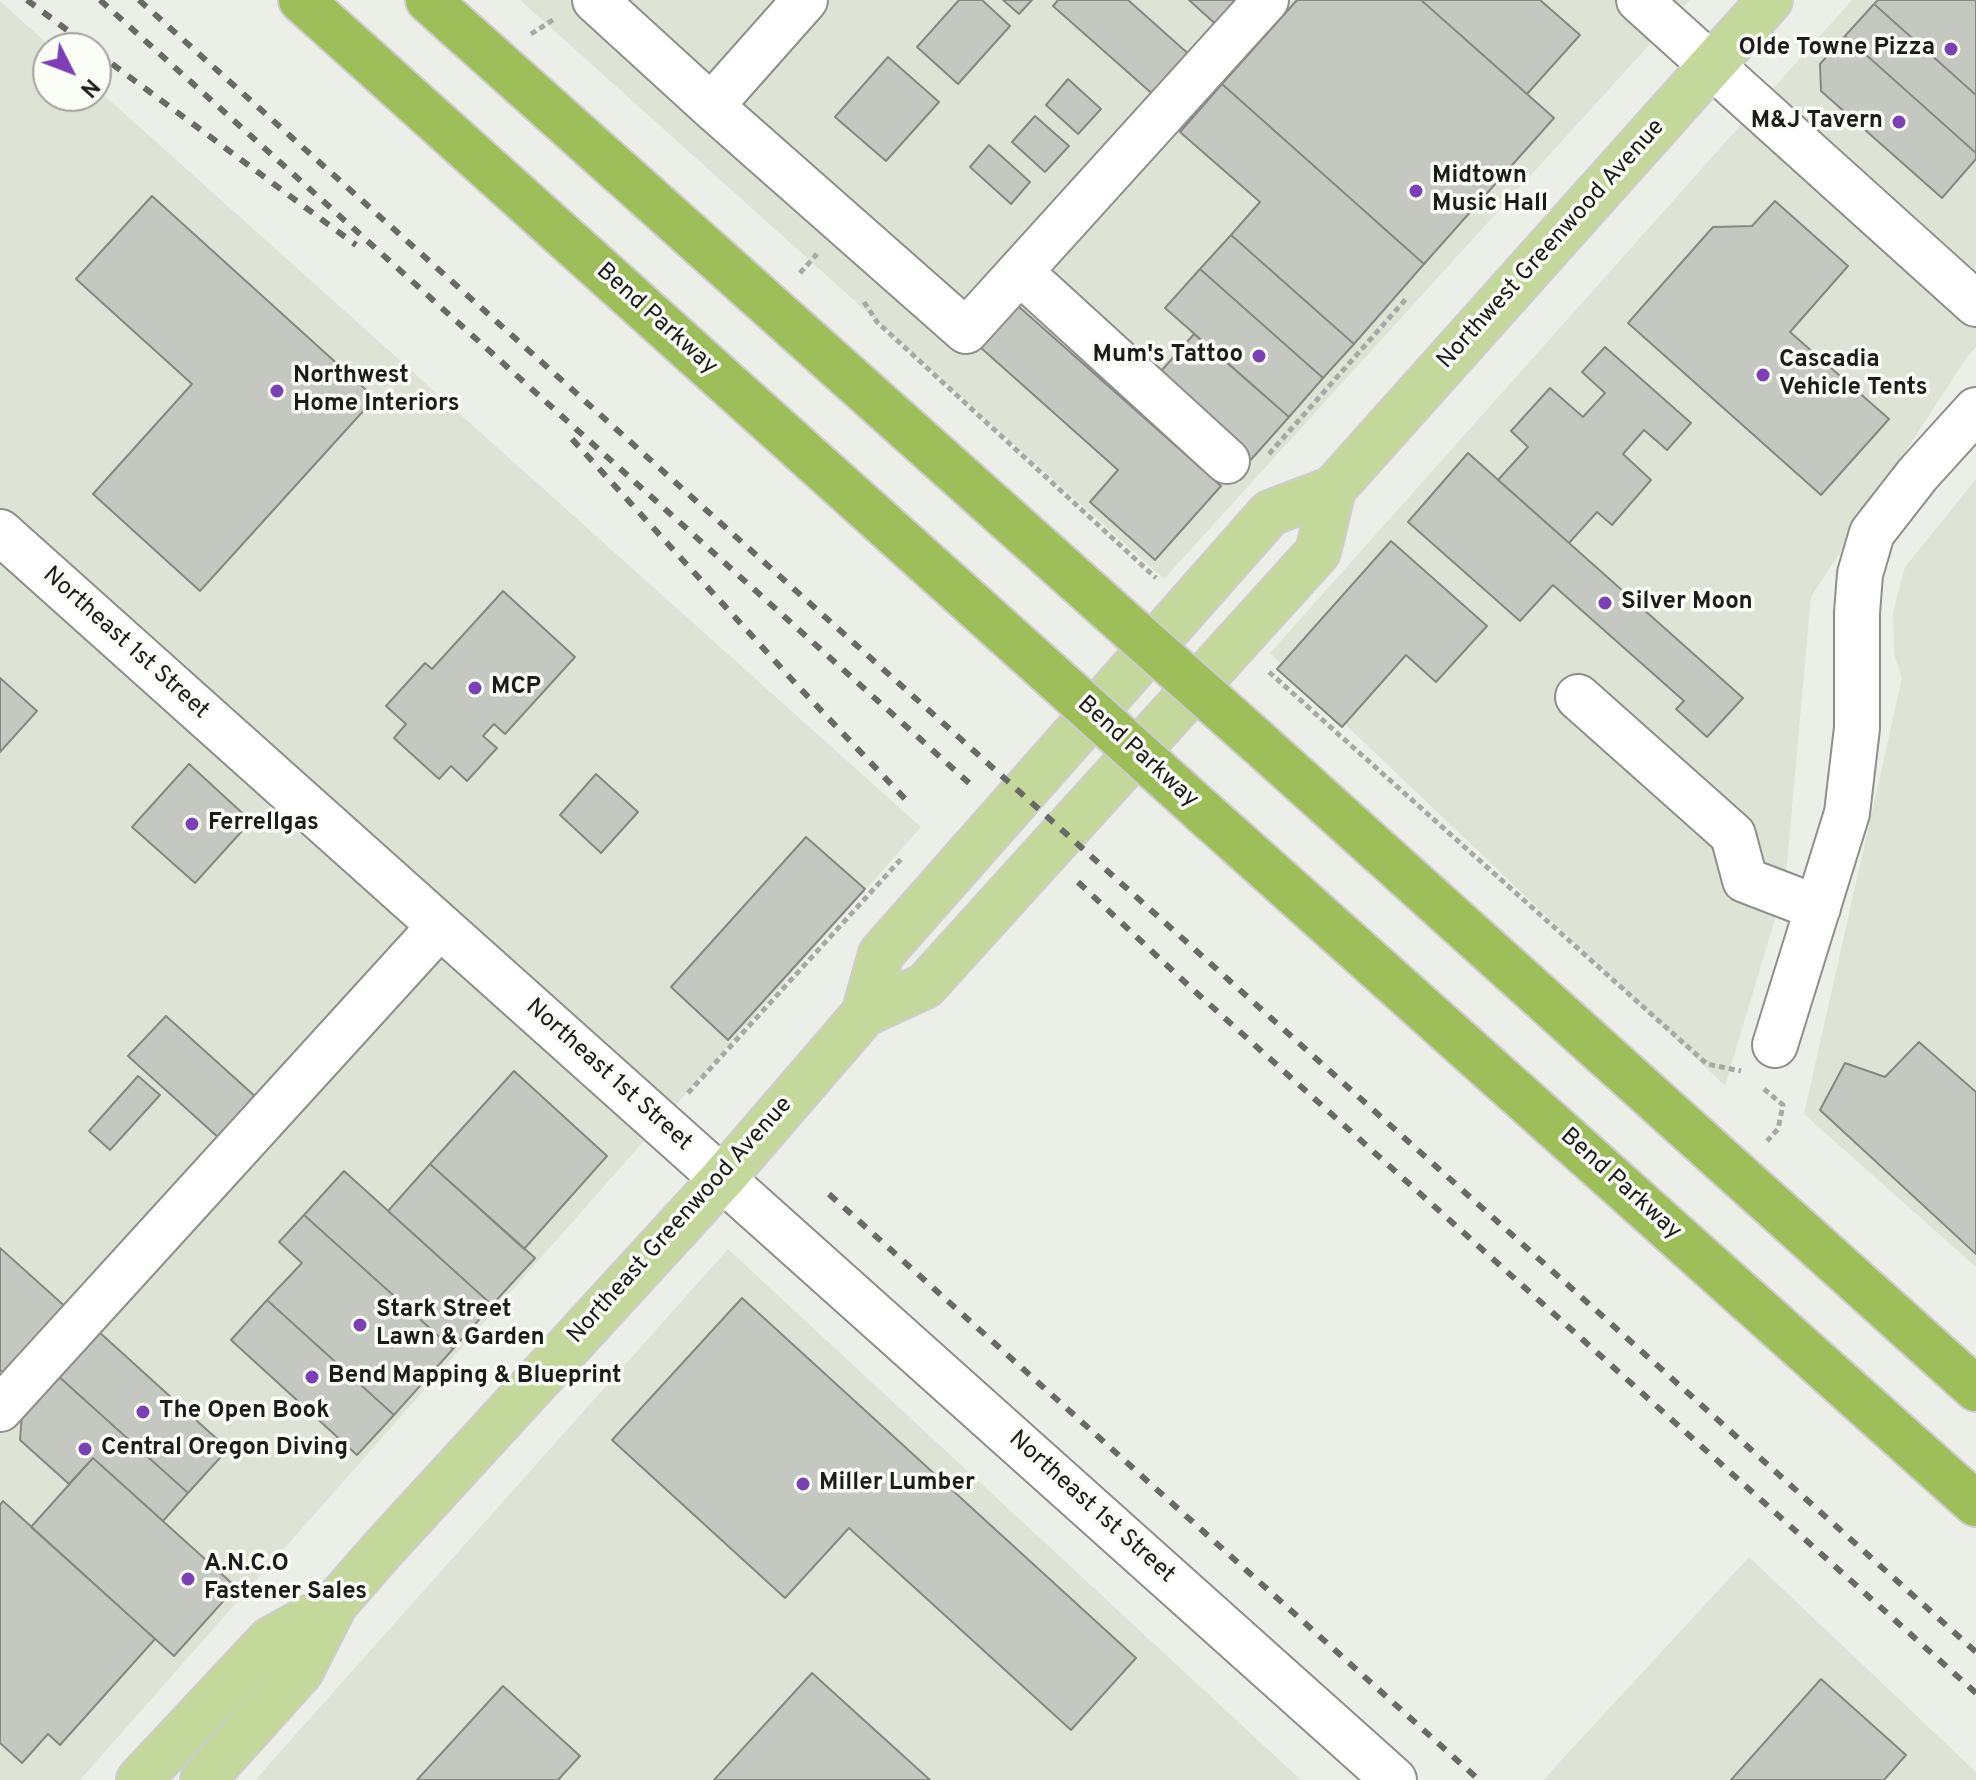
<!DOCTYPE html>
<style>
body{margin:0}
#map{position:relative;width:1976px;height:1780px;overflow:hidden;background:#ecefe8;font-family:Overpass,sans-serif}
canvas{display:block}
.north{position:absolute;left:32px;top:32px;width:80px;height:80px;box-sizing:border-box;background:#fafdf5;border:2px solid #a1a39e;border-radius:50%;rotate:132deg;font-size:22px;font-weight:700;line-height:32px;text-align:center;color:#1c1d1b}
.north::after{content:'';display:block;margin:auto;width:28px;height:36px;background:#7c3fb5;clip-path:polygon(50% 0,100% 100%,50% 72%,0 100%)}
</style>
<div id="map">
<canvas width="1976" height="1780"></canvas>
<div class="north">N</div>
</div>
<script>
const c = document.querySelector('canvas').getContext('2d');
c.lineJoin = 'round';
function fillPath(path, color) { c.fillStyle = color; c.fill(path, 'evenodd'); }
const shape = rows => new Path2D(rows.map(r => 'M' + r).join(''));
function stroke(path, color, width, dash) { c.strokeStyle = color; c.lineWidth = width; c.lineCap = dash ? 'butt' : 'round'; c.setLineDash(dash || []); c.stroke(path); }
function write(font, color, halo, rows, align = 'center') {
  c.font = font + ' Overpass,sans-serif'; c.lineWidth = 7; c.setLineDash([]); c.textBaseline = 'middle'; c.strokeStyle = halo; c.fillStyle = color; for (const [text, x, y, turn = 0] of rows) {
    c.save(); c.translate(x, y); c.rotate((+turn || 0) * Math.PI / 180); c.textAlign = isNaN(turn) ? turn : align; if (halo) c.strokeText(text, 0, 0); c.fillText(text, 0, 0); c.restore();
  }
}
fillPath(shape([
 [520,0,1690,0,1164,579],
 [1852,0,1976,0,1976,347,1965,360,1811,597,1785,886,1725,1086,1270,653],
 [0,1,52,48,48,48,48,96,96,96,96,88,921,827,80,1780,0,1780],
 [1976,479,1976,1267,1804,1114,1902,678,1894,654,1893,612,1905,567],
 [728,1249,1301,1780,255,1780],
 [1749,1557,1976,1772,1976,1780,1543,1780]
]), '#dee4d5');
const building = shape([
 [959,0,982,0,1010,26,958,84,917,47,959,0],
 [1003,0,1032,0,1019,14,1003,0],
 [1058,0,1128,0,1193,58,1157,98,1053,6,1058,0],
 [1189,0,1247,0,1221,29,1189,0],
 [1297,0,1421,0,1554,118,1424,264,1222,84,1297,0],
 [1421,0,1540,0,1580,35,1527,94,1421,0],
 [1878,0,1976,0,1976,95,1874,4,1878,0],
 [1874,4,1976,95,1976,153,1845,36,1874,4],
 [1845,36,1976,153,1976,159,1942,198,1821,91,1820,64,1845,36],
 [888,57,939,102,886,161,835,117,888,57],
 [1068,79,1101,109,1078,134,1046,105,1068,79],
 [1222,84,1424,264,1354,344,1231,235,1260,202,1180,132,1222,84],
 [1035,116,1069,146,1045,172,1012,142,1035,116],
 [989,145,1030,182,1011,204,970,167,989,145],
 [152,196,375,398,200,591,93,494,192,384,76,279,152,196],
 [1775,201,1848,266,1790,332,1889,419,1821,495,1628,323,1713,227,1752,226,1775,201],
 [1231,235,1354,344,1323,378,1200,269,1231,235],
 [1200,269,1323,378,1289,417,1165,308,1200,269],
 [1017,305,1221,486,1155,560,1090,502,1118,470,980,347,1017,305],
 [1194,334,1289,417,1248,463,1154,379,1194,334],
 [1605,347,1691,423,1667,450,1644,430,1623,454,1651,480,1612,525,1597,512,1569,543,1498,480,1528,447,1511,431,1550,388,1583,417,1605,393,1582,372,1605,347],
 [1468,453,1743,698,1707,737,1676,709,1684,701,1553,585,1520,621,1408,522,1468,453],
 [1391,541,1487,626,1436,682,1406,655,1342,727,1277,669,1391,541],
 [503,591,575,657,505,734,494,724,483,736,497,748,467,781,451,766,439,779,394,738,406,724,386,706,425,663,432,669,503,591],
 [0,678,37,711,0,752,0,678],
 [189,764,251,821,195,883,132,827,189,764],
 [596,774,638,812,601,853,560,815,596,774],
 [806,837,865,889,728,1040,671,987,806,837],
 [166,1016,257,1098,220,1139,128,1056,166,1016],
 [1919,1042,1976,1092,1976,1254,1820,1110,1845,1063,1885,1077,1919,1042],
 [514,1071,607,1156,524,1249,430,1164,514,1071],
 [138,1076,160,1095,110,1150,89,1131,138,1076],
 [430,1164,535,1258,492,1305,388,1211,430,1164],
 [344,1171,492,1305,453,1349,304,1215,344,1171],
 [304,1215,453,1349,394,1415,267,1300,302,1263,279,1242,304,1215],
 [0,1248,69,1310,13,1373,0,1371,0,1248],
 [742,1298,1136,1658,1071,1730,849,1528,785,1598,612,1440,742,1298],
 [267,1300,394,1415,357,1455,231,1340,267,1300],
 [98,1331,228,1449,188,1493,57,1375,98,1331],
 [57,1375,188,1493,163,1521,93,1458,69,1484,20,1440,22,1414,57,1375],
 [93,1458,236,1587,174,1656,31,1527,93,1458],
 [3,1501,155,1639,60,1745,48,1734,22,1763,0,1743,0,1505,3,1501],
 [812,1673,930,1780,714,1780,812,1673],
 [1821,1679,1906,1755,1884,1780,1731,1780,1821,1679],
 [503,1686,580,1756,558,1780,417,1780,503,1686]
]);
fillPath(building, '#c5c8c0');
stroke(building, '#858881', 2);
const minor = shape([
 [595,0,711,106,966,331,1266,0],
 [1639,0,1976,304],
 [711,106,805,0],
 [1020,272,1227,461],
 [0,532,1394,1780],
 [1578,697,1733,835,1745,880,1818,908],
 [1775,1045,1847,813,1857,728,1857,613,1860,574,1872,533,1918,474,1976,410],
 [0,1409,440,926]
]);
const major = shape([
 [864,1014,881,954,1270,513,1333,489,1770,0],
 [139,1780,270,1640,335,1604],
 [203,1780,301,1671,335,1604,382,1550,722,1179,864,1014,925,986,1318,552,1333,489]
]);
const highway = shape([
 [301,0,1048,672],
 [428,0,1105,606],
 [1259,743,1976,1389],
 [1201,810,1976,1504]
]);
stroke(minor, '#8d9089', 48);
stroke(major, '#cdcdcd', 48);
stroke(highway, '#cdcdcd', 48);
stroke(shape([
 [531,34,556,18],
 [800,273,817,254],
 [864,302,877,322,1156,578],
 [1269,454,1406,299],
 [1269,672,1707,1064,1741,1071],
 [1764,1089,1783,1105,1778,1129,1767,1141],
 [688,1093,902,858]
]), '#a7a9a4', 5, [6, 4]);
stroke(minor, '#fff', 44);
stroke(major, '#c5d89c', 44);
stroke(highway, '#9ebe5a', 44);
stroke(shape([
 [27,0,91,48],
 [100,0,969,783],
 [139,0,1976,1652],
 [96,52,356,245],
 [572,439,796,684,909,803],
 [1078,882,1189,986,1976,1693],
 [829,1194,1479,1780]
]), '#686a66', 6, [10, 10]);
const highwayBridge = shape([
 [1105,606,1259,743],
 [1048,672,1201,810]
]);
stroke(highwayBridge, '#cdcdcd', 48, []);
stroke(highwayBridge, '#9ebe5a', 44);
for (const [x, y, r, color] of [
 [1951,49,8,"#7c3fb5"],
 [1899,122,8,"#7c3fb5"],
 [1416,191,8,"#7c3fb5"],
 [1259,356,8,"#7c3fb5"],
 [1763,375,8,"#7c3fb5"],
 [277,391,8,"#7c3fb5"],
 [1605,603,8,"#7c3fb5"],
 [475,688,8,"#7c3fb5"],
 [192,824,8,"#7c3fb5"],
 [360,1325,8,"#7c3fb5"],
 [312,1377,8,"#7c3fb5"],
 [143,1412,8,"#7c3fb5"],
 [85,1449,8,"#7c3fb5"],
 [803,1484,8,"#7c3fb5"],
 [188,1579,8,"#7c3fb5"]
]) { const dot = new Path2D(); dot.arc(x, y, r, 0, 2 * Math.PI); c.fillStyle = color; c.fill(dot); stroke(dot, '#fafdf5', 3); }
write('bold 24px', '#1c1d1b', '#fafdf5', [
 ["Olde Towne Pizza",1935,49,"right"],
 ["M&J Tavern",1883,122,"right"],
 ["Midtown",1432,177],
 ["Music Hall",1432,205],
 ["Mum's Tattoo",1243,356,"right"],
 ["Cascadia",1779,361],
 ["Vehicle Tents",1779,389],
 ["Northwest",293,377],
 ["Home Interiors",293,405],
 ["Silver Moon",1621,603],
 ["MCP",491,688],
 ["Ferrellgas",208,824],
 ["Stark Street",376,1311],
 ["Lawn & Garden",376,1339],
 ["Bend Mapping & Blueprint",328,1377],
 ["The Open Book",159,1412],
 ["Central Oregon Diving",101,1449],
 ["Miller Lumber",819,1484],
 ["A.N.C.O",204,1565],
 ["Fastener Sales",204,1593]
], 'left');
write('24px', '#1c1d1b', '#fafdf5', [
 ["Northwest Greenwood Avenue",1552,245,-48],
 ["Bend Parkway",656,320,42],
 ["Northeast 1st Street",125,644,42],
 ["Bend Parkway",1137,753,42],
 ["Northeast 1st Street",608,1076,42],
 ["Bend Parkway",1620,1185,42],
 ["Northeast Greenwood Avenue",681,1221,-48],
 ["Northeast 1st Street",1091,1508,42]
]);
</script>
